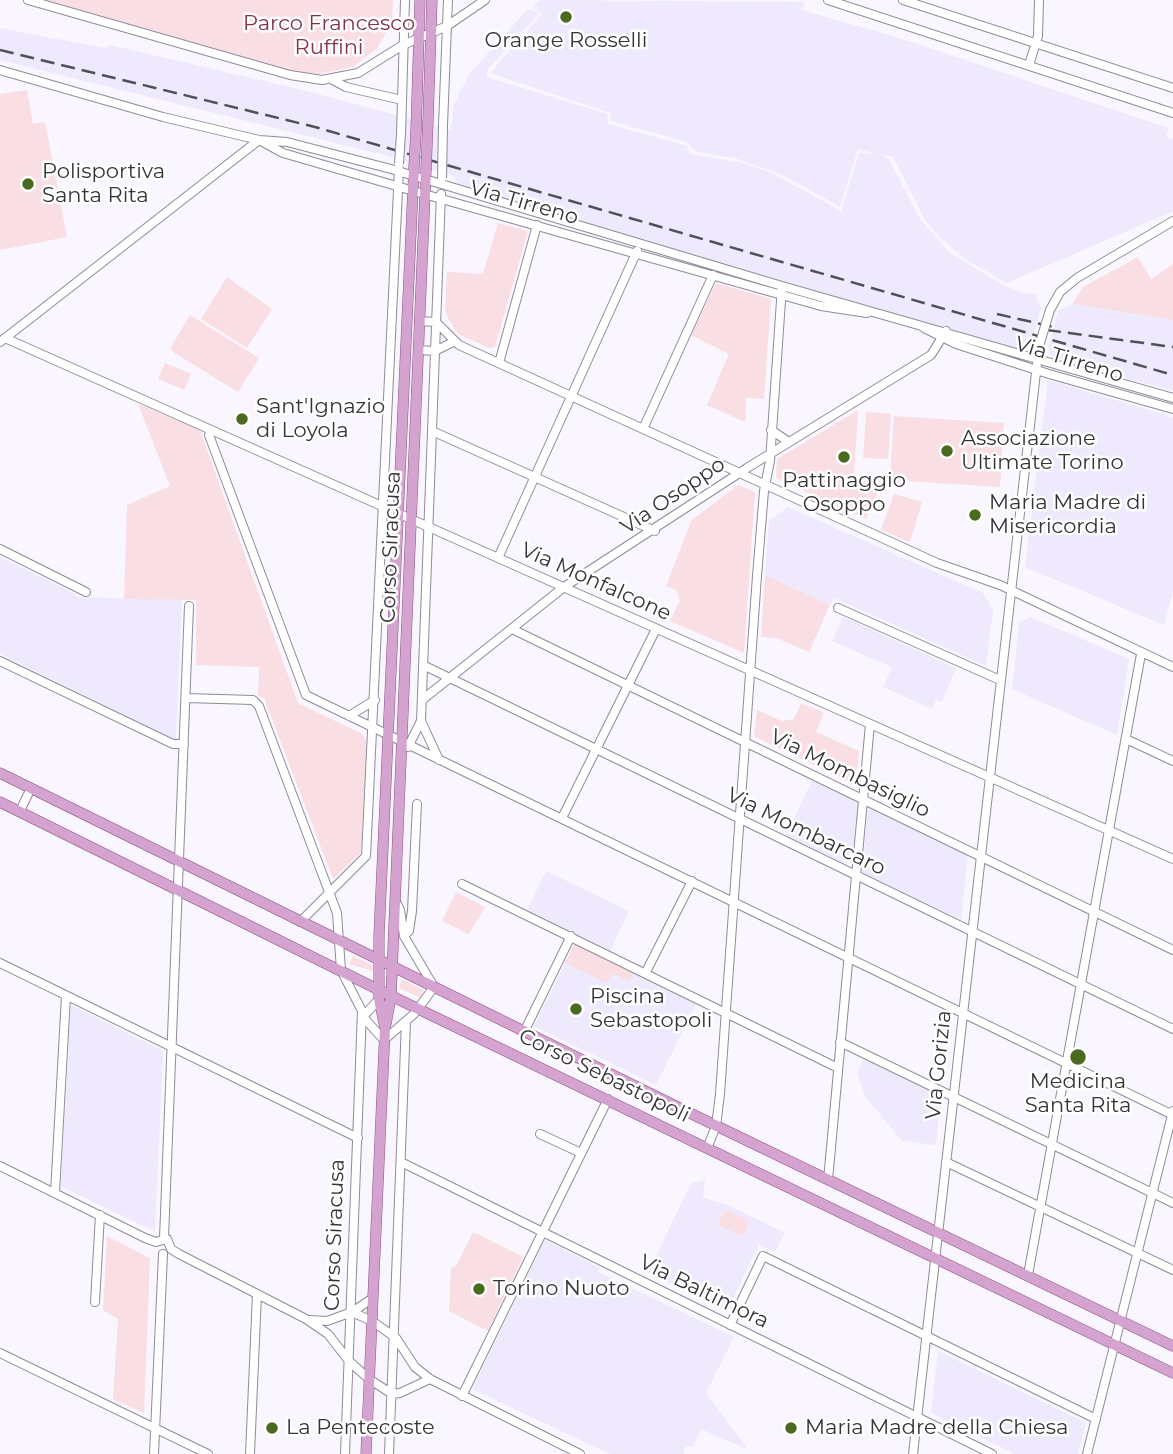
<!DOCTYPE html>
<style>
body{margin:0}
canvas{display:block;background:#f9f6ff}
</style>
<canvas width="1173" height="1454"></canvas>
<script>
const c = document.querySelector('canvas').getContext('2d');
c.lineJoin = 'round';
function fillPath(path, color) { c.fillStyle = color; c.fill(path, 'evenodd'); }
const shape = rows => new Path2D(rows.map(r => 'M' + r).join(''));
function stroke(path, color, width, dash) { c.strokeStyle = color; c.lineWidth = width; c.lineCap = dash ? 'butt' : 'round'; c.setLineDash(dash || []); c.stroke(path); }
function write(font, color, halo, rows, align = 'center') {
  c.font = font + ' Montserrat,sans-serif'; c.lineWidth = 5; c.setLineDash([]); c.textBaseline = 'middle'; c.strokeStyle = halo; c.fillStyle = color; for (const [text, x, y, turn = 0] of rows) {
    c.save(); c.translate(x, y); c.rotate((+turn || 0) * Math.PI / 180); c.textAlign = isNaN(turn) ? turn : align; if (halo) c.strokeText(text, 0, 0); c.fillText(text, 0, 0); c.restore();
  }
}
fillPath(shape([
 [540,0,805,2,802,10,906,40,1169,128,1166,137,1173,139,1173,211,1007,283,967,260,940,238,925,220,893,157,879,154,889,159,920,219,949,252,1001,284,1023,293,1035,294,1041,307,1031,344,1019,350,458,186,454,176,388,156,0,60,0,28,104,48,110,45,307,91,451,130,454,104,470,73,528,9,539,13,487,70,487,77,607,114,608,124,688,146,687,150,694,155,741,162,772,173,841,211,859,153,877,154,858,149,840,207,785,176,735,158,697,152,686,142,611,121,610,113,490,73,542,14,532,7],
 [1072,304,1173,320,1173,391,1052,357,1048,348,1058,311],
 [1048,380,1173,417,1173,592,1164,625,1025,567],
 [788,507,983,593,993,610,986,666,834,598,830,605,765,575,769,521],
 [0,557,75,594,76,597,182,600,176,740,0,654],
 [843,617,956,668,942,702,936,700,932,709,883,687,892,667,832,641],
 [1030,617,1129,659,1117,735,1012,689,1019,623],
 [812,780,857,802,852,860,843,863,786,836],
 [868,807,968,855,961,920,862,873],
 [546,871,629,911,610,951,527,910],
 [576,941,698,1001,656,1085,534,1026],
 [71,1005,163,1051,155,1232,61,1186],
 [864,1058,941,1095,936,1145,902,1141,865,1096,857,1073],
 [705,1180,703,1198,726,1204,785,1233,775,1252,759,1245,727,1311,648,1273,688,1189,693,1183],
 [545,1240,600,1268,598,1272,734,1337,706,1393,749,1450,701,1429,694,1446,685,1447,684,1454,610,1454,472,1389],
 [938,1351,1086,1423,1078,1454,1015,1454,931,1413]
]), '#efe9fe');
fillPath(shape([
 [47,0,393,0,392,24,377,48,353,67,318,74,299,73,176,40],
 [27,90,33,124,45,122,67,237,0,250,0,94],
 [498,223,528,231,495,347,489,348,458,334,449,320,445,311,447,272,483,274],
 [1138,257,1151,279,1173,264,1173,320,1072,304,1083,287],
 [227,277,272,309,247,348,201,319],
 [716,283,771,299,764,399,746,398,745,422,707,405,729,354,691,335],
 [190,315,259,358,238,392,173,352,171,347],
 [165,363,191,374,184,390,158,379],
 [138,404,200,430,298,703,362,734,367,743,361,852,333,879,264,698,258,696,259,667,196,665,196,600,124,599,127,505,170,486],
 [858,410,854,476,858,480,882,482,866,519,776,478,777,459],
 [866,412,891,414,888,459,863,458],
 [894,416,1004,423,1000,487,890,480],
 [738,485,755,492,744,653,670,621,680,600,676,590,666,586,691,521],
 [894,494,922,502,910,542,881,530],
 [765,575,830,605,809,652,776,638,761,637],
 [801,703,824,713,816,732,859,751,855,785,754,736,757,710,782,721,794,719],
 [456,892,485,907,469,934,442,921],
 [576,941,635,970,629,981,612,973,607,983,565,963],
 [353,956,372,965,373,971,349,964],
 [402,979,423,990,422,996,419,997,399,988],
 [725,1210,750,1221,743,1236,718,1225],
 [473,1232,523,1257,488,1331,449,1311,451,1267,456,1266],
 [107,1236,150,1258,144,1413,113,1399,118,1319,103,1310]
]), '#f9dee3');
const minor = shape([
 [28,0,290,75,322,80,358,73,403,45,447,26,485,0],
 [828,0,1173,113],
 [903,0,1173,88],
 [1029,65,1038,36,1039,0],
 [0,70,163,117,259,140,287,142,391,169,782,286,1173,398],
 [333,80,346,87,402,100],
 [443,125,448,0],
 [401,134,405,0],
 [261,141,283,153,424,194,821,306,867,313],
 [1050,310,1060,292,1077,278,1173,221],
 [419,321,436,322,459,345,937,563,1000,585,1173,667],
 [924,328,956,344,1049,374,1173,409],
 [5,338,1173,859],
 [0,342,259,140],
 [418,350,435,351,453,342],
 [499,363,537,225],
 [643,429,713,275],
 [211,430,209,435,306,695,1173,1115],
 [771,430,789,442],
 [432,431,655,531],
 [0,549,86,592],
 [498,558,637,251],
 [838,608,1000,680],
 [512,629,1173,950],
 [0,661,173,744,184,744],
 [423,665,1173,1029],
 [186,698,253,700,259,706,337,913,341,970,362,1011,345,1454],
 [422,700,564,587,747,468,931,355,946,331],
 [349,716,375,700],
 [1126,739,1173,761],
 [408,747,421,721],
 [439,760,421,721,441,194],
 [20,811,31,788],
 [562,818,656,629],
 [462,884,838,1068],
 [300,922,366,856,399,169],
 [404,936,409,931,412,911,417,804],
 [0,963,358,1138],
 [646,972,692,881],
 [363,1017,384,1040,414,1014,434,987,404,936,400,910,395,900],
 [363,1017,379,999],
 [524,1032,571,936],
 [840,1042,1173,1203],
 [540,1134,581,1153],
 [708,1146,716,1126,720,1094,757,576,764,491,770,461,782,286],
 [401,1162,992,1454],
 [946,1162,1173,1270],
 [0,1166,145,1238,156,1242,167,1239,171,1249,179,1254,306,1319,328,1334,349,1361,369,1379,392,1394,400,1393,430,1379],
 [828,1180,870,724],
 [55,1193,66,996],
 [164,1238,189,606],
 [1028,1275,1141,654],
 [95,1302,100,1215],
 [352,1312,373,1298],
 [309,1320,327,1321,352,1312,372,1321,396,1338,415,1367,430,1379,580,1454],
 [730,1325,763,1256,1096,1419],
 [0,1353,208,1454],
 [462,1396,608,1099],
 [154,1454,163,1254],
 [250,1454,257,1294],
 [389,1454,406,1022],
 [913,1454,1039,346],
 [1087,1454,1173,1111]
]);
const major = shape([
 [428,121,432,0],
 [416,131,420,0],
 [0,773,696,1116,1173,1346],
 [0,802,379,990,1173,1373],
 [386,1024,391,996,426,170],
 [366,1454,385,1028,379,999,379,935,414,167]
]);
stroke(minor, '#8f8b98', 10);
stroke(major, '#8b5486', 11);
stroke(minor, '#fff', 8);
stroke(major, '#d5a3cf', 10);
stroke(shape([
 [0,50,315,127,1173,375],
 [997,314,1058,328],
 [1047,330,1173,347]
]), '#515056', 2.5, [14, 7]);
const minorBridge = shape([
 [399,164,401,134],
 [442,178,443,125],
 [1039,346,1050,310]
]);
const majorBridge = shape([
 [414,167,416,131],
 [426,170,428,121]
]);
stroke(minorBridge, '#8f8b98', 10, []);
stroke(majorBridge, '#8b5486', 11, []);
stroke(minorBridge, '#fff', 8);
stroke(majorBridge, '#d5a3cf', 10);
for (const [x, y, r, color] of [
 [566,17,7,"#4a6a20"],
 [28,184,7,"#4a6a20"],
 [242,419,7,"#4a6a20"],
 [947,451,7,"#4a6a20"],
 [844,457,7,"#4a6a20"],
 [975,515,7,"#4a6a20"],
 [576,1009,7,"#4a6a20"],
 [1078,1057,9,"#4a6a20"],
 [479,1289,7,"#4a6a20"],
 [272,1428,7,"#4a6a20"],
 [791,1428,7,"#4a6a20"]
]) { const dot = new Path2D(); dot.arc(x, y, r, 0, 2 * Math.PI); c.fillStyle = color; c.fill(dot); stroke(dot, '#fff', 2.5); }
write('21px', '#833048', '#fff', [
 ["Parco Francesco",329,24],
 ["Ruffini",329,48]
]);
write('21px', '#353439', '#fff', [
 ["Orange Rosselli",566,41,"center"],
 ["Polisportiva",42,172],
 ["Santa Rita",42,196],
 ["Sant'Ignazio",256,407],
 ["di Loyola",256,431],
 ["Associazione",961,439],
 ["Ultimate Torino",961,463],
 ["Pattinaggio",844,481,"center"],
 ["Osoppo",844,505,"center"],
 ["Maria Madre di",989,503],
 ["Misericordia",989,527],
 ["Piscina",590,997],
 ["Sebastopoli",590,1021],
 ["Medicina",1078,1082,"center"],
 ["Santa Rita",1078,1106,"center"],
 ["Torino Nuoto",493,1289],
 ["La Pentecoste",286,1428],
 ["Maria Madre della Chiesa",805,1428]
], 'left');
write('21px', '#353439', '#fff', [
 ["Via Tirreno",524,203,16],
 ["Via Tirreno",1069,360,17],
 ["Via Osoppo",673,496,-34],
 ["Corso Siracusa",391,547,-88],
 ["Via Monfalcone",596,582,24],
 ["Via Mombasiglio",850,774,26],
 ["Via Mombarcaro",806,832,26],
 ["Via Gorizia",939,1065,-84],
 ["Corso Sebastopoli",604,1076,26],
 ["Corso Siracusa",335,1235,-88],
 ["Via Baltimora",704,1292,26]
]);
</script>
